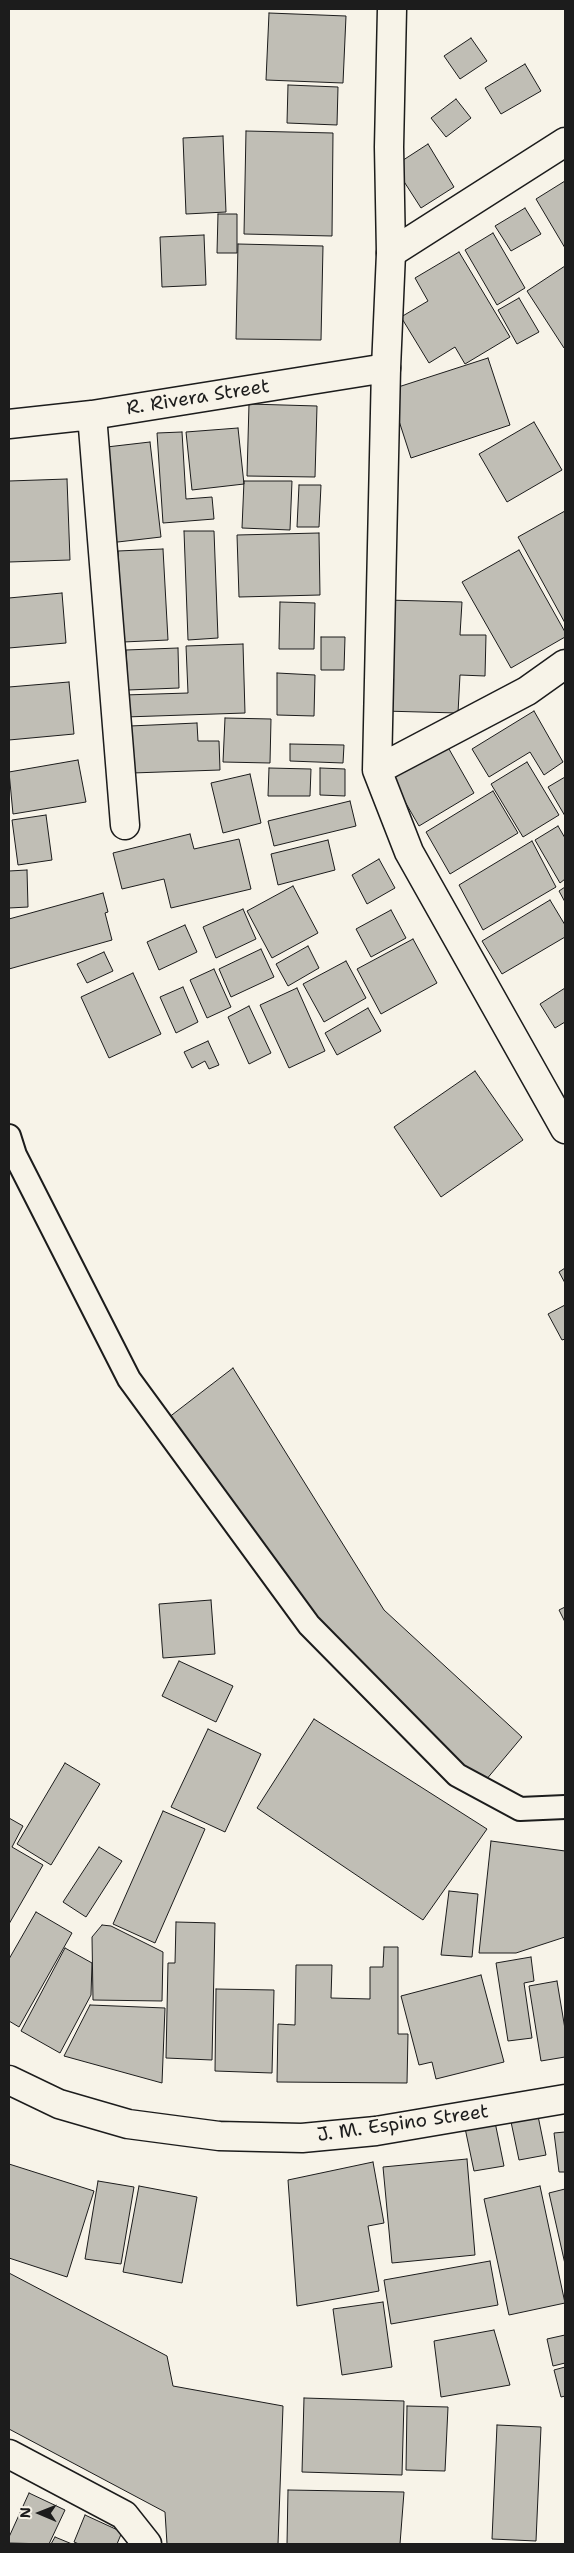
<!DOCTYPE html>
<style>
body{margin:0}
#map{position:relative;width:574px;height:2553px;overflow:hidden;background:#f7f3e8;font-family:"Shantell Sans",sans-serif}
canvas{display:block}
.frame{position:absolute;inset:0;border:10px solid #1c1c1c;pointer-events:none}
.north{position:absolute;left:15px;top:2488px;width:50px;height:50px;-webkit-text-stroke:4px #f7f3e8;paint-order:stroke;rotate:271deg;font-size:14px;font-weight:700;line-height:20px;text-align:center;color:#1c1c1c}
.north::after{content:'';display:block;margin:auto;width:18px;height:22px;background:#1c1c1c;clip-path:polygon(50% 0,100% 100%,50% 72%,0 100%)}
</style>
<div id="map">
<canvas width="574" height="2553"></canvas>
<div class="frame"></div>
<div class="north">N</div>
</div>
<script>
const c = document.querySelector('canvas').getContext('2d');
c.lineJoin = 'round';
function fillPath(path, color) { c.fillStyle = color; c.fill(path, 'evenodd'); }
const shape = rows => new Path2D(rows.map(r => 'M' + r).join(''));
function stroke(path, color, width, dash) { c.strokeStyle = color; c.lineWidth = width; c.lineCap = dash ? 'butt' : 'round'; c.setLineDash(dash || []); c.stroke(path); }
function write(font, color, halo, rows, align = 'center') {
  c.font = font + ' "Shantell Sans",sans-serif'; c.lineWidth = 4.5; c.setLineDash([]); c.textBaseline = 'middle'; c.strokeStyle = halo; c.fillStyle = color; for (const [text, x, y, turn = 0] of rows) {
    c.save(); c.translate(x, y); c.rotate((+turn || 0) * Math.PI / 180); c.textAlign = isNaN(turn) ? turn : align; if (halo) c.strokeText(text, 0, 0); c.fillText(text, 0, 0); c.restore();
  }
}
const building = shape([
 [269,13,346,16,343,83,266,80,269,13],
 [471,38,487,61,460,79,444,56,471,38],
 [525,64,541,91,501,114,485,88,525,64],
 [288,85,338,87,337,125,287,123,288,85],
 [456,99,471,118,446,137,431,118,456,99],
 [246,131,333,133,332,236,244,234,246,131],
 [223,136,226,212,186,214,183,138,223,136],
 [428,144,454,187,421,208,394,166,428,144],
 [565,181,565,248,536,199,565,181],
 [525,208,541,234,511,251,495,226,525,208],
 [218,214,237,214,237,253,217,253,218,214],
 [493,233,525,288,497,305,465,250,493,233],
 [204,235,206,285,162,287,160,237,204,235],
 [238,244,323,246,321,340,236,339,238,244],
 [459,252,510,337,465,364,455,347,429,363,401,317,428,301,415,278,459,252],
 [565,266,565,347,564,348,527,291,565,266],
 [519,298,539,332,517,344,498,310,519,298],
 [488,358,510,425,411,458,389,390,488,358],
 [249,404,317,406,315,477,247,476,249,404],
 [534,422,562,470,507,502,479,454,534,422],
 [238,428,244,484,192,490,186,432,238,428],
 [182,432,186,499,212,497,214,519,163,523,157,433,182,432],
 [150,442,161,537,109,543,98,448,150,442],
 [67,479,70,560,9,562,9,481,67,479],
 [244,481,292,481,290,530,242,528,244,481],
 [299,485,321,485,319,527,297,527,299,485],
 [565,511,565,623,518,537,565,511],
 [184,531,214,531,218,638,188,640,184,531],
 [319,533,320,595,239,597,237,535,319,533],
 [163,549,168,640,123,642,118,551,163,549],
 [519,550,565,632,565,637,511,668,462,582,519,550],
 [62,593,66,643,9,648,9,598,62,593],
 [386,600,462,602,460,635,486,635,485,676,460,675,458,713,383,711,386,600],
 [280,602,315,603,314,649,279,649,280,602],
 [321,637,345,637,344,670,321,670,321,637],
 [243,644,245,713,125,717,124,695,188,693,186,646,243,644],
 [178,648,179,688,128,690,126,650,178,648],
 [277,673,315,675,314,716,277,715,277,673],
 [69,682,74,734,9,740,9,687,69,682],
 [534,711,563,762,544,775,530,752,489,777,472,749,534,711],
 [225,718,271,719,270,763,223,762,225,718],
 [197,723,198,741,219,741,220,770,132,773,130,726,197,723],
 [445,742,474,793,419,826,389,774,445,742],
 [290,744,344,745,343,763,290,761,290,744],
 [78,760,86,802,13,814,9,772,78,760],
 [527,762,559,815,523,837,491,784,527,762],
 [269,768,311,769,310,796,268,796,269,768],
 [320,768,345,769,345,796,320,795,320,768],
 [250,774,261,823,223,833,211,783,250,774],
 [565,777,565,816,548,787,565,777],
 [493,791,518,833,450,874,426,832,493,791],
 [350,801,356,826,274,846,268,821,350,801],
 [46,815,52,860,18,865,12,820,46,815],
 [558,826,565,838,565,879,560,883,535,840,558,826],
 [190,834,194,849,239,839,251,889,171,908,164,879,122,889,113,853,190,834],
 [328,840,335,870,278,885,271,854,328,840],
 [532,841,556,887,483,930,459,885,532,841],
 [379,859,395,888,367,904,352,875,379,859],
 [27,870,28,907,9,908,9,871,27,870],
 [293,886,318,933,272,958,247,911,293,886],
 [565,887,565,902,559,891,565,887],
 [103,893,108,912,105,913,112,940,9,969,9,919,103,893],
 [550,900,565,925,565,937,502,974,482,941,550,900],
 [243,909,256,939,216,958,203,927,243,909],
 [391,910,406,938,371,957,356,929,391,910],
 [185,925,197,952,159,970,147,942,185,925],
 [413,939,437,983,381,1014,357,969,413,939],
 [308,946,319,968,288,986,276,964,308,946],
 [261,949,274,977,231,997,219,969,261,949],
 [104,952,113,971,87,983,77,964,104,952],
 [346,961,366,998,324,1022,303,984,346,961],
 [214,969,231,1007,207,1018,190,980,214,969],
 [133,973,161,1034,109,1058,81,997,133,973],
 [183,987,198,1022,176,1033,160,997,183,987],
 [297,988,325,1051,289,1068,260,1005,297,988],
 [565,988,565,1022,555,1028,540,1004,565,988],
 [249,1006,271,1053,249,1064,228,1017,249,1006],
 [368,1008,381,1031,337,1055,325,1033,368,1008],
 [208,1041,219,1065,209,1069,205,1061,192,1068,184,1052,208,1041],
 [475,1071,523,1140,441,1197,394,1127,475,1071],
 [565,1268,565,1283,559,1272,565,1268],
 [565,1305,565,1339,562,1340,548,1314,565,1305],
 [233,1368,384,1610,522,1737,480,1787,313,1622,168,1418,233,1368],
 [211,1600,215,1654,163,1658,159,1604,211,1600],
 [565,1607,565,1622,559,1610,565,1607],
 [179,1661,233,1686,216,1722,162,1696,179,1661],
 [314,1719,487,1829,423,1920,257,1808,314,1719],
 [208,1729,261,1754,225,1832,171,1807,208,1729],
 [65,1763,100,1784,51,1865,17,1844,65,1763],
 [163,1811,205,1829,155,1943,113,1924,163,1811],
 [9,1818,23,1826,12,1847,43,1865,9,1924,9,1818],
 [491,1841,565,1851,565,1937,516,1953,479,1953,491,1841],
 [99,1847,122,1861,86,1917,63,1902,99,1847],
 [449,1891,478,1894,472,1957,441,1955,449,1891],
 [36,1912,72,1933,19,2027,9,2021,9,1959,36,1912],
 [176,1922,215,1923,212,2060,166,2058,168,1963,175,1963,176,1922],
 [102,1925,111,1926,163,1952,162,2001,93,2000,92,1937,102,1925],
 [384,1947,398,1947,398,2034,408,2034,407,2083,277,2082,278,2024,295,2025,296,1965,332,1965,331,1998,370,1999,370,1967,383,1967,384,1947],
 [65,1948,92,1963,91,1995,60,2053,21,2031,65,1948],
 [531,1957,534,1981,524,1983,532,2038,508,2041,496,1963,531,1957],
 [481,1975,504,2062,436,2079,432,2062,419,2065,401,1996,481,1975],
 [557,1981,565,2029,565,2057,541,2061,529,1986,557,1981],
 [216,1989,274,1990,272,2073,215,2071,216,1989],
 [90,2005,165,2008,162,2083,64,2056,90,2005],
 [537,2111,546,2155,519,2160,510,2117,537,2111],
 [495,2122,504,2166,474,2171,465,2128,495,2122],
 [565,2132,565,2172,559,2172,554,2133,565,2132],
 [467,2159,475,2255,392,2263,383,2167,467,2159],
 [373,2162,384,2223,368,2226,379,2291,297,2306,288,2180,373,2162],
 [9,2164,94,2191,67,2277,9,2258,9,2164],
 [98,2181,134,2187,121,2264,85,2259,98,2181],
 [139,2186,197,2197,182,2283,123,2272,139,2186],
 [540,2186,565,2303,509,2315,484,2199,540,2186],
 [565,2189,565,2264,549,2193,565,2189],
 [490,2261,498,2305,391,2324,384,2280,490,2261],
 [9,2273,167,2356,173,2386,283,2406,278,2544,167,2544,165,2512,9,2429,9,2273],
 [383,2302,392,2367,342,2375,333,2309,383,2302],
 [494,2330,510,2385,441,2397,434,2341,494,2330],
 [565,2335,565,2363,553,2366,547,2339,565,2335],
 [565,2367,565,2396,561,2397,554,2370,565,2367],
 [304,2398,404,2401,402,2475,302,2472,304,2398],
 [407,2406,448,2407,445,2471,406,2470,407,2406],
 [497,2425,541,2427,536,2541,492,2539,497,2425],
 [288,2490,404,2492,400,2544,287,2544,288,2490],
 [29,2493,65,2510,49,2544,9,2543,9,2537,29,2493],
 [85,2515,122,2532,117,2544,79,2544,74,2542,85,2515],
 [55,2537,72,2544,51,2544,55,2537]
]);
fillPath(building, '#c0beb5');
stroke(building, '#1c1c1c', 1);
const service = shape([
 [9,1136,15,1155,129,1379,309,1625,457,1775,520,1809,565,1807]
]);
const minor = shape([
 [391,253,565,142],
 [92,415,125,825],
 [9,424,92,415,386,368,377,770,409,852,565,1129],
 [377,770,527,691,565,664],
 [9,2454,124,2515,147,2544]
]);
const tertiary = shape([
 [386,368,391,253,389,147,392,9]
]);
const secondary = shape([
 [9,2080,59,2104,128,2124,219,2136,302,2138,376,2131,565,2099]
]);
stroke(service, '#1c1c1c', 26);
stroke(minor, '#1c1c1c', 31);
stroke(tertiary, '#1c1c1c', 31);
stroke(secondary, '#1c1c1c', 31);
stroke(service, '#f7f3e8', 22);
stroke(minor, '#f7f3e8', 28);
stroke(tertiary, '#f7f3e8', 28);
stroke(secondary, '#f7f3e8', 28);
write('19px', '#1c1c1c', '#f7f3e8', [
 ["R. Rivera Street",198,398,-9],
 ["J. M. Espino Street",403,2124,-8]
]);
</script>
